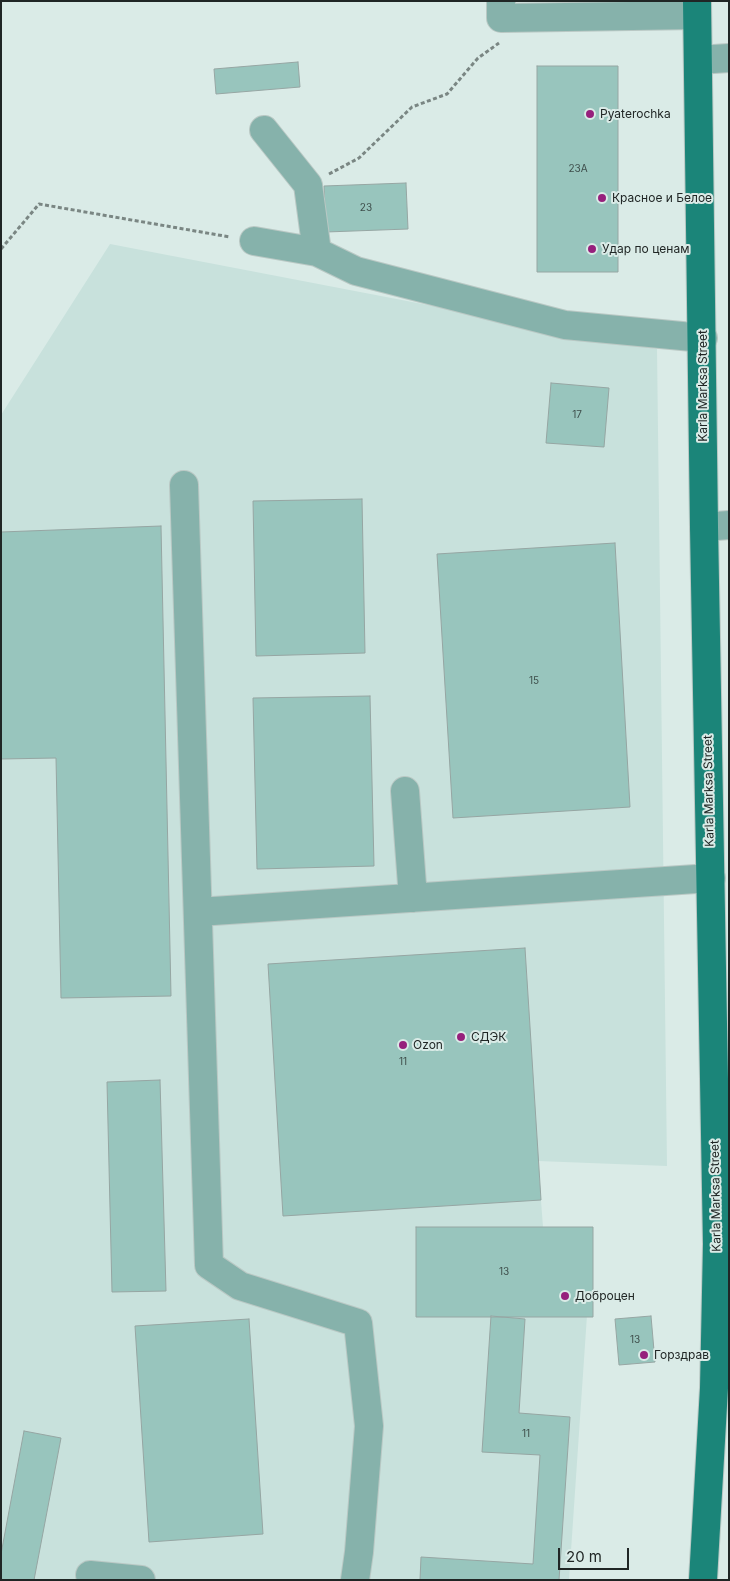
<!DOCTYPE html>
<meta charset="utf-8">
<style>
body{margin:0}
#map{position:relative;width:730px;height:1581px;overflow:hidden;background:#daebe7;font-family:Inter,sans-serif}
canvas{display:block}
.frame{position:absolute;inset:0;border:2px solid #202625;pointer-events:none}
.scale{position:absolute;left:558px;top:1548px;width:71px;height:22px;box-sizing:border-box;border:2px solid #202625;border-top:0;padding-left:6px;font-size:15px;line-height:18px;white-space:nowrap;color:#202625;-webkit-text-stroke:4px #daebe7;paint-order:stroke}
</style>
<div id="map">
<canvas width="730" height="1581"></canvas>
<div class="frame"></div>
<div class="scale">20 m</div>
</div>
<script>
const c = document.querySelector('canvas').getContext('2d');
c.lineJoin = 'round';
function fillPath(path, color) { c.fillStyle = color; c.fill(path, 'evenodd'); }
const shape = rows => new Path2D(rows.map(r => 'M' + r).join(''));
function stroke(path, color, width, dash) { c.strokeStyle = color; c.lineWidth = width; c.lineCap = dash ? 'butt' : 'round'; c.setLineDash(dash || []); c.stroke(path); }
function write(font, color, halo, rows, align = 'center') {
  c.font = font + ' Inter,sans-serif'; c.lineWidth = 4; c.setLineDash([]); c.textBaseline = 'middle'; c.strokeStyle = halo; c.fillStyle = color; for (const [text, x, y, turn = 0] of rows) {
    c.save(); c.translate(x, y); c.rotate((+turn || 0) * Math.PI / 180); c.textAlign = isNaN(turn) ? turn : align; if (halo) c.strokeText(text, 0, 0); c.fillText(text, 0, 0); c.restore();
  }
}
fillPath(shape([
 [110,244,657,349,667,1166,538,1161,543,1227,593,1227,569,1580,1,1580,1,415]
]), '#c8e1dc');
const building = shape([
 [298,62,300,87,216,94,214,69,298,62],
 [537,66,618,66,618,272,537,272,537,66],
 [406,183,408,229,326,232,324,186,406,183],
 [551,383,609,388,604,447,546,443,551,383],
 [362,499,365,653,256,656,253,501,362,499],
 [161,526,171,996,61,998,56,758,1,759,1,532,161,526],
 [615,543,630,807,453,818,437,554,615,543],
 [370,696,374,866,257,869,253,698,370,696],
 [525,948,541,1200,283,1216,268,964,525,948],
 [160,1080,166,1291,112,1292,107,1082,160,1080],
 [416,1227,593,1227,593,1317,416,1317,416,1227],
 [491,1316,525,1319,519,1413,570,1417,559,1580,420,1580,421,1557,533,1564,540,1455,482,1452,491,1316],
 [651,1316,655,1362,619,1365,615,1319,651,1316],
 [249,1319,263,1534,149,1542,135,1326,249,1319],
 [24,1431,61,1438,34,1580,5,1580,1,1579,1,1554,24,1431]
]);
fillPath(building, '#98c5bd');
stroke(building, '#96a6a3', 1);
const minor = shape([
 [501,1,501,18,697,15],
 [698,60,729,58],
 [264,130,308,185,317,252],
 [254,241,317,252,356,271,565,325,703,338],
 [184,485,209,1265,240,1286,358,1323,369,1426,359,1552,355,1580],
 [704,527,729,525],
 [405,791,413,898],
 [198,912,711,878],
 [90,1575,141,1580]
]);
const major = shape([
 [697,1,704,527,717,1244,714,1388,703,1580]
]);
stroke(minor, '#b9c8c4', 30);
stroke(major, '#b9c8c4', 30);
stroke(shape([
 [329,174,359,158,412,107,447,94,478,58,499,43],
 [1,249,39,204,230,237]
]), '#7a8683', 3, [4, 2.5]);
stroke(minor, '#86b2ab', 28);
stroke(major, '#1b8579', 28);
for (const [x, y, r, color] of [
 [590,114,5,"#96207c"],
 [602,198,5,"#96207c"],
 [592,249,5,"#96207c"],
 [461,1037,5,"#96207c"],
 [403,1045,5,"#96207c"],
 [565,1296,5,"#96207c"],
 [644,1355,5,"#96207c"]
]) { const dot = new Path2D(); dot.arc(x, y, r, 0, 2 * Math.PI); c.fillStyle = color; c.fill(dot); stroke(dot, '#daebe7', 2); }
write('10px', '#3e4e4b', null, [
 ["23А",578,169],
 ["23",366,208],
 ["17",577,415],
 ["15",534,681],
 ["11",403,1062],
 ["13",504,1272],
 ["13",635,1340],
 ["11",526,1434]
]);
write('12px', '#202625', '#daebe7', [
 ["Pyaterochka",600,114],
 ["Красное и Белое",612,198],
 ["Удар по ценам",602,249],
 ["СДЭК",471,1037],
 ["Ozon",413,1045],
 ["Доброцен",575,1296],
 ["Горздрав",654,1355]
], 'left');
write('12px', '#202625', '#daebe7', [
 ["Karla Marksa Street",703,386,-90],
 ["Karla Marksa Street",709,791,-91],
 ["Karla Marksa Street",716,1196,-91]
]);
</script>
